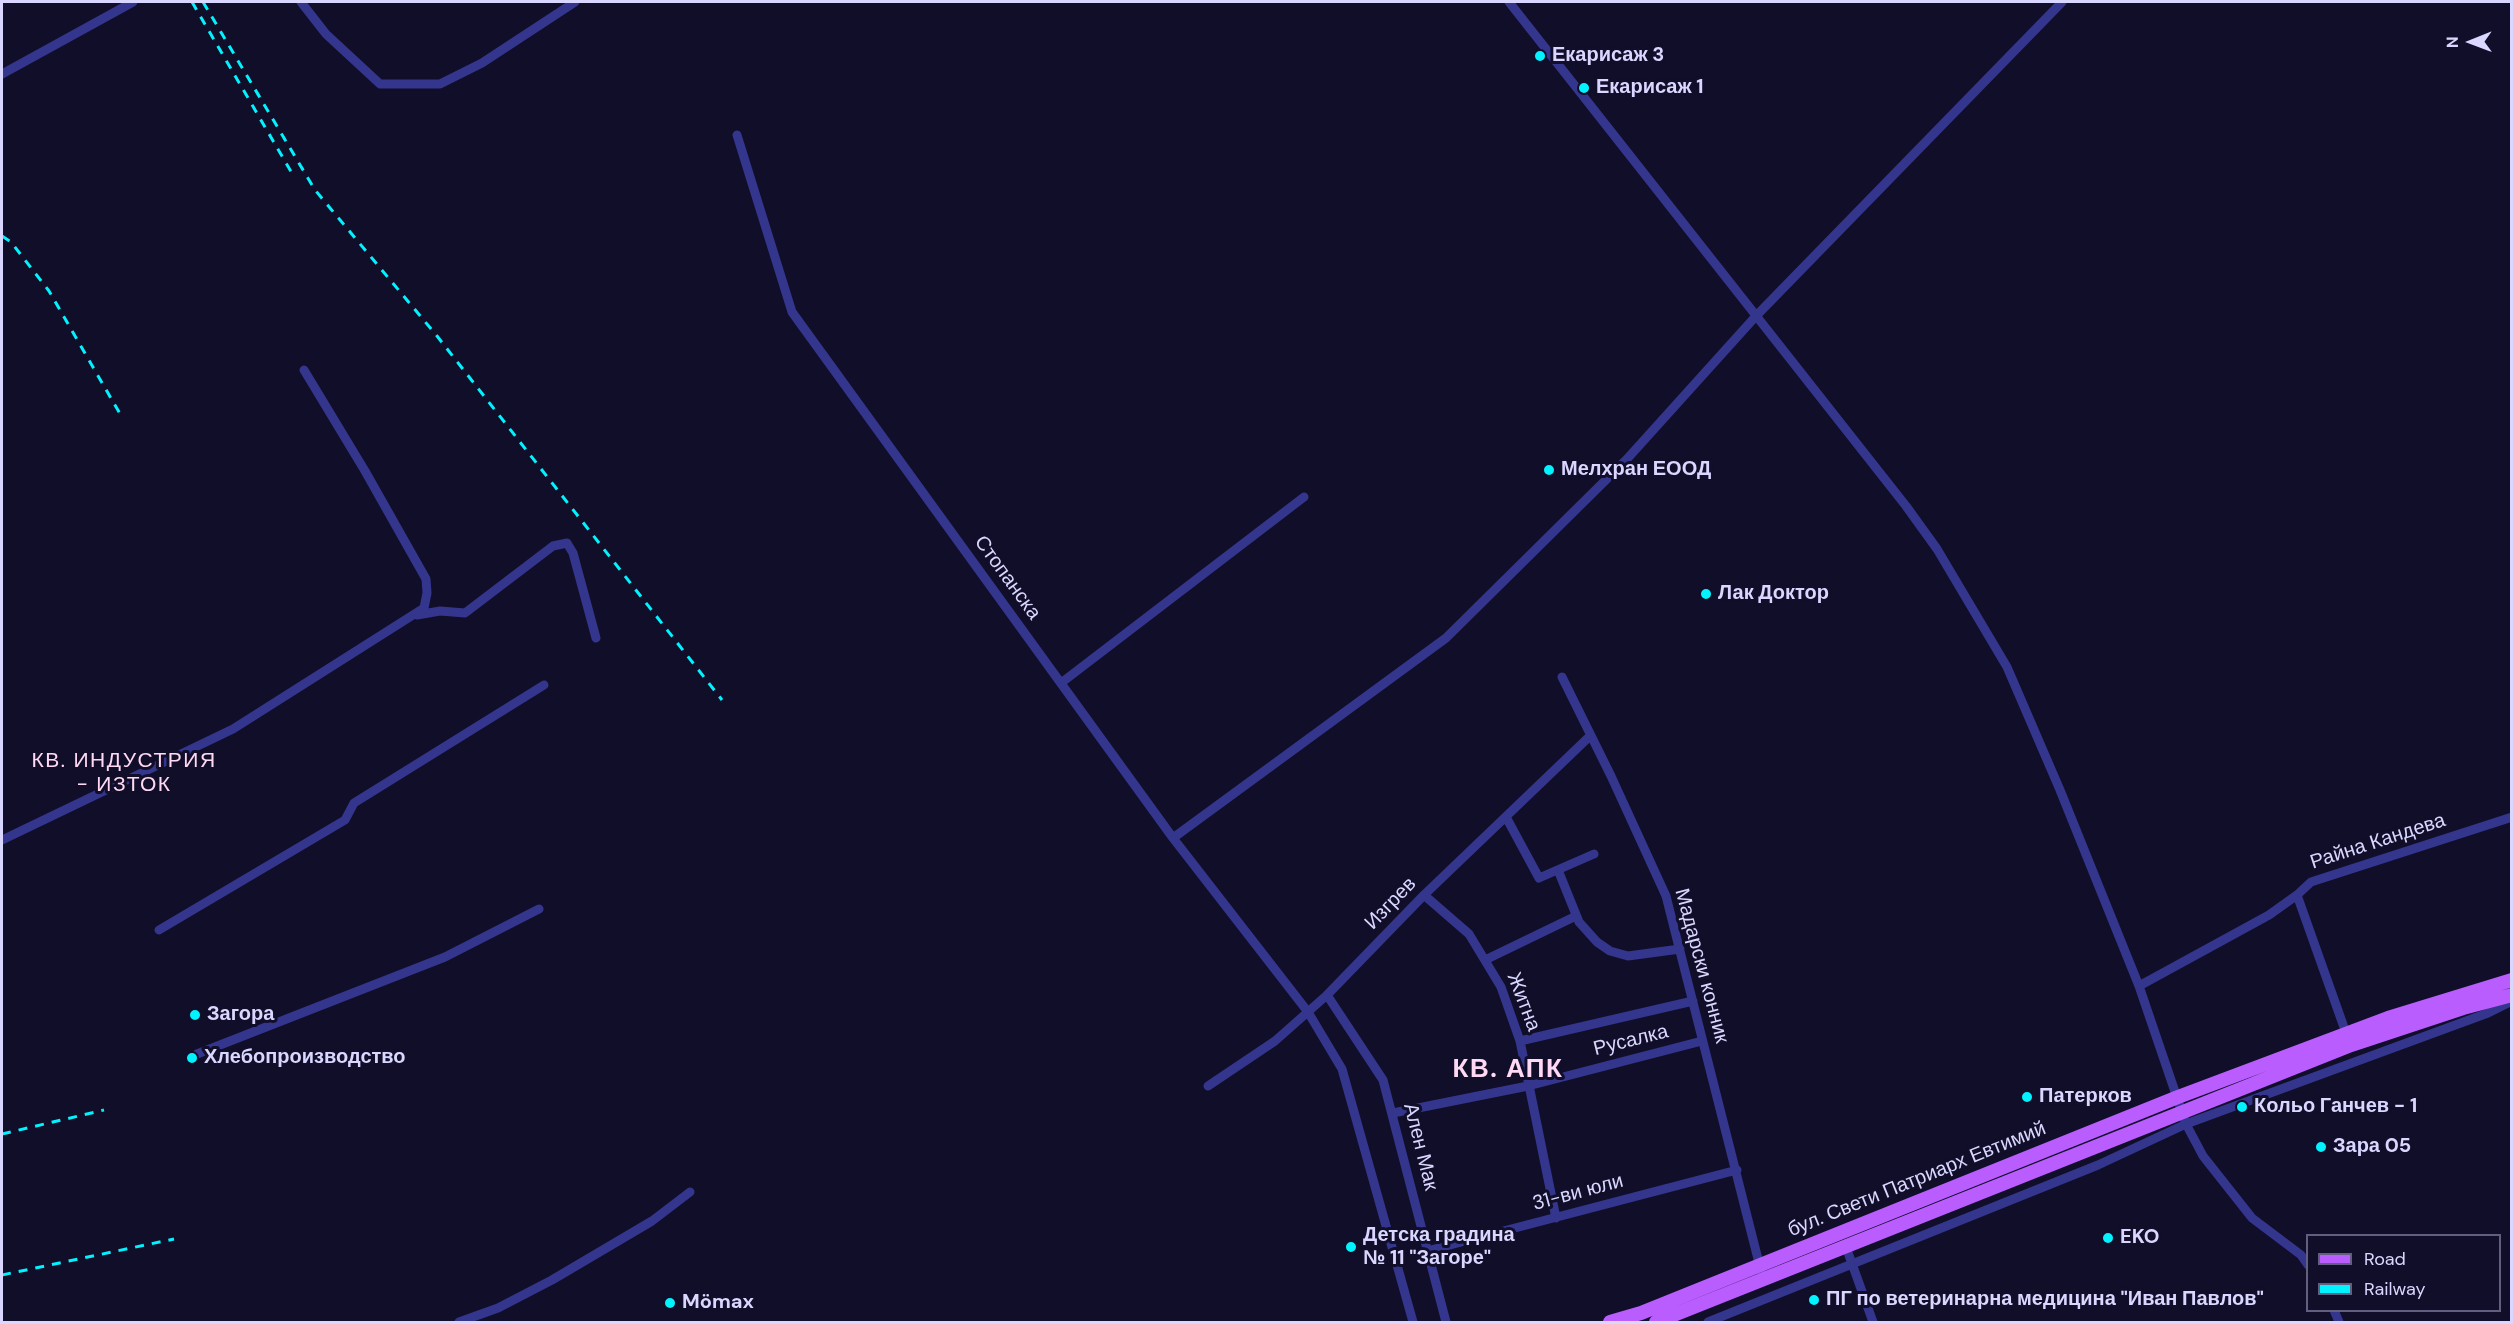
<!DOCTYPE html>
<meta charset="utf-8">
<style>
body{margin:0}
#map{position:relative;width:2513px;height:1324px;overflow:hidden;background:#110e29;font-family:"DM Sans",sans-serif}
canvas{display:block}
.frame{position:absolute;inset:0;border:3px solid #d9d6ff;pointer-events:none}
.legend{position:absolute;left:2306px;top:1234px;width:195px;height:78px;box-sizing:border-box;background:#110e29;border:2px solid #615e7f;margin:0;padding:8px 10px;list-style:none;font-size:18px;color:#d9d6ff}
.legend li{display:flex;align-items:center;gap:12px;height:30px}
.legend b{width:30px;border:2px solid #615e7f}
.north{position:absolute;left:2441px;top:12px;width:60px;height:60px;-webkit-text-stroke:4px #110e29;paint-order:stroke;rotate:269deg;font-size:16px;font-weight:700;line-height:24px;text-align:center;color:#d9d6ff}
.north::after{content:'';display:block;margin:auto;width:21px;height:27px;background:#d9d6ff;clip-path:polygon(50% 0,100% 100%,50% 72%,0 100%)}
</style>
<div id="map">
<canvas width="2513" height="1324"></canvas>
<div class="frame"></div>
<ul class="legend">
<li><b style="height:8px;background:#ba5dff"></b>Road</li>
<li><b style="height:8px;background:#02f2ff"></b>Railway</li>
</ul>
<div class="north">N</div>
</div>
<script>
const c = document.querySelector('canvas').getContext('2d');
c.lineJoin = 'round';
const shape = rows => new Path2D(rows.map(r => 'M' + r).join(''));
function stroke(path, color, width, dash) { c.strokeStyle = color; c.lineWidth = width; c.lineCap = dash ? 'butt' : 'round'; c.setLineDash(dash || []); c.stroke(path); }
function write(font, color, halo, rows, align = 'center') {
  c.font = font + ' "DM Sans",sans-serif'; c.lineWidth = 6; c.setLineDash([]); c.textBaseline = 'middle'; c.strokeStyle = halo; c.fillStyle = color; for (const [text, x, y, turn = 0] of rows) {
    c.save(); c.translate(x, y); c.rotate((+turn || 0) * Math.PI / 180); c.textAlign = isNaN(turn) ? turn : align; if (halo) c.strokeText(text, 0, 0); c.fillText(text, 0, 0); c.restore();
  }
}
stroke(shape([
 [301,2,326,34,380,84,440,84,482,63,575,2],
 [1509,2,1906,506,1937,549,2007,667,2060,790,2139,986,2186,1124,2203,1156,2252,1218,2301,1255,2308,1265],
 [2,74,133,2],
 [737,135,792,312,1173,838,1308,1012,1342,1069,1413,1322],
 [417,615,440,611,465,613,553,546,567,543,573,553,596,638],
 [1562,677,1611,776,1666,896,1761,1271],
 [1061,683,1304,497],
 [1506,817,1539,878,1594,854],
 [1173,838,1446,638,1627,459,1756,316,2062,2],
 [2,840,233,729,424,608,427,593,426,579,365,471,304,370],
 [1558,870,1579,922,1597,942,1610,951,1628,956,1680,949],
 [1424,895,1469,934,1501,987,1520,1041,1556,1218],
 [2297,895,2346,1033],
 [159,930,345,820,354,803,544,685],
 [1485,960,1576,916],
 [2139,986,2269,915,2297,895,2311,882,2512,817],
 [1327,995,1383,1080,1446,1322],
 [1520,1041,1693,1001],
 [197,1054,445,957,539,909],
 [1208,1086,1275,1041,1327,995,1424,895,1590,736],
 [1393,1113,1528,1086,1702,1041],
 [1846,1247,1873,1322],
 [1427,1251,1737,1170],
 [2334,1310,2339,1322],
 [459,1322,498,1308,552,1280,652,1221,690,1192],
 [1708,1322,2098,1165,2186,1124,2488,1013,2512,1001]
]), '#34358d', 9);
stroke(shape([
 [1610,1322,1641,1313,2178,1097,2388,1018,2512,980],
 [1656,1322,2351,1045,2463,1008,2512,995]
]), '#ba5dff', 14);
stroke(shape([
 [192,2,293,175],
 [203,2,315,190,437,336,722,700],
 [2,236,11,242,49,291,123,419],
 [2,1134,104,1110],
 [2,1275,174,1239]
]), '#02f2ff', 3, [9, 8]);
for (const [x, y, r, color] of [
 [1540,56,6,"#02f2ff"],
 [1584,88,6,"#02f2ff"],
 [1549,470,6,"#02f2ff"],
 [1706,594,6,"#02f2ff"],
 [195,1015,6,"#02f2ff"],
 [192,1058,6,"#02f2ff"],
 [2027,1097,6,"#02f2ff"],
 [2242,1107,6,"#02f2ff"],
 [2321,1147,6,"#02f2ff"],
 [2108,1238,6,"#02f2ff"],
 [1351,1247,6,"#02f2ff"],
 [1814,1300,6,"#02f2ff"],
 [670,1303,6,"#02f2ff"]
]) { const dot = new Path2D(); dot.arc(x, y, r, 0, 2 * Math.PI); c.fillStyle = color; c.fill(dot); stroke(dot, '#110e29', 2); }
write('bold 20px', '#d9d6ff', '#110e29', [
 ["Екарисаж 3",1552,56],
 ["Екарисаж 1",1596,88],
 ["Мелхран ЕООД",1561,470],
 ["Лак Доктор",1718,594],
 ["Загора",207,1015],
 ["Хлебопроизводство",204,1058],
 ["Патерков",2039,1097],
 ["Кольо Ганчев - 1",2254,1107],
 ["Зара 05",2333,1147],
 ["Детска градина",1363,1236],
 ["№ 11 \"Загоре\"",1363,1259],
 ["EKO",2120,1238],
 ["ПГ по ветеринарна медицина \"Иван Павлов\"",1826,1300],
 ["Mömax",682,1303]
], 'left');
write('20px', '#d9d6ff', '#110e29', [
 ["Стопанска",1007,578,54],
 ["Райна Кандева",2378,842,-18],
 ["Изгрев",1391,904,-46],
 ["Мадарски конник",1701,966,75],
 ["Житна",1523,1002,69],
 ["Русалка",1631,1041,-14],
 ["Ален Мак",1420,1147,76],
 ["бул. Свети Патриарх Евтимий",1917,1180,-22],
 ["31-ви юли",1578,1193,-15]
]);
c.letterSpacing = '1.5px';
write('21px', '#ffd8f3', '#110e29', [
 ["КВ. ИНДУСТРИЯ",124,761],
 ["- ИЗТОК",124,785]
]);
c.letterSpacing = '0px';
c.letterSpacing = '1.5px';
write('bold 26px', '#ffd8f3', '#110e29', [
 ["КВ. АПК",1508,1070]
]);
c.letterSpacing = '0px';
</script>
